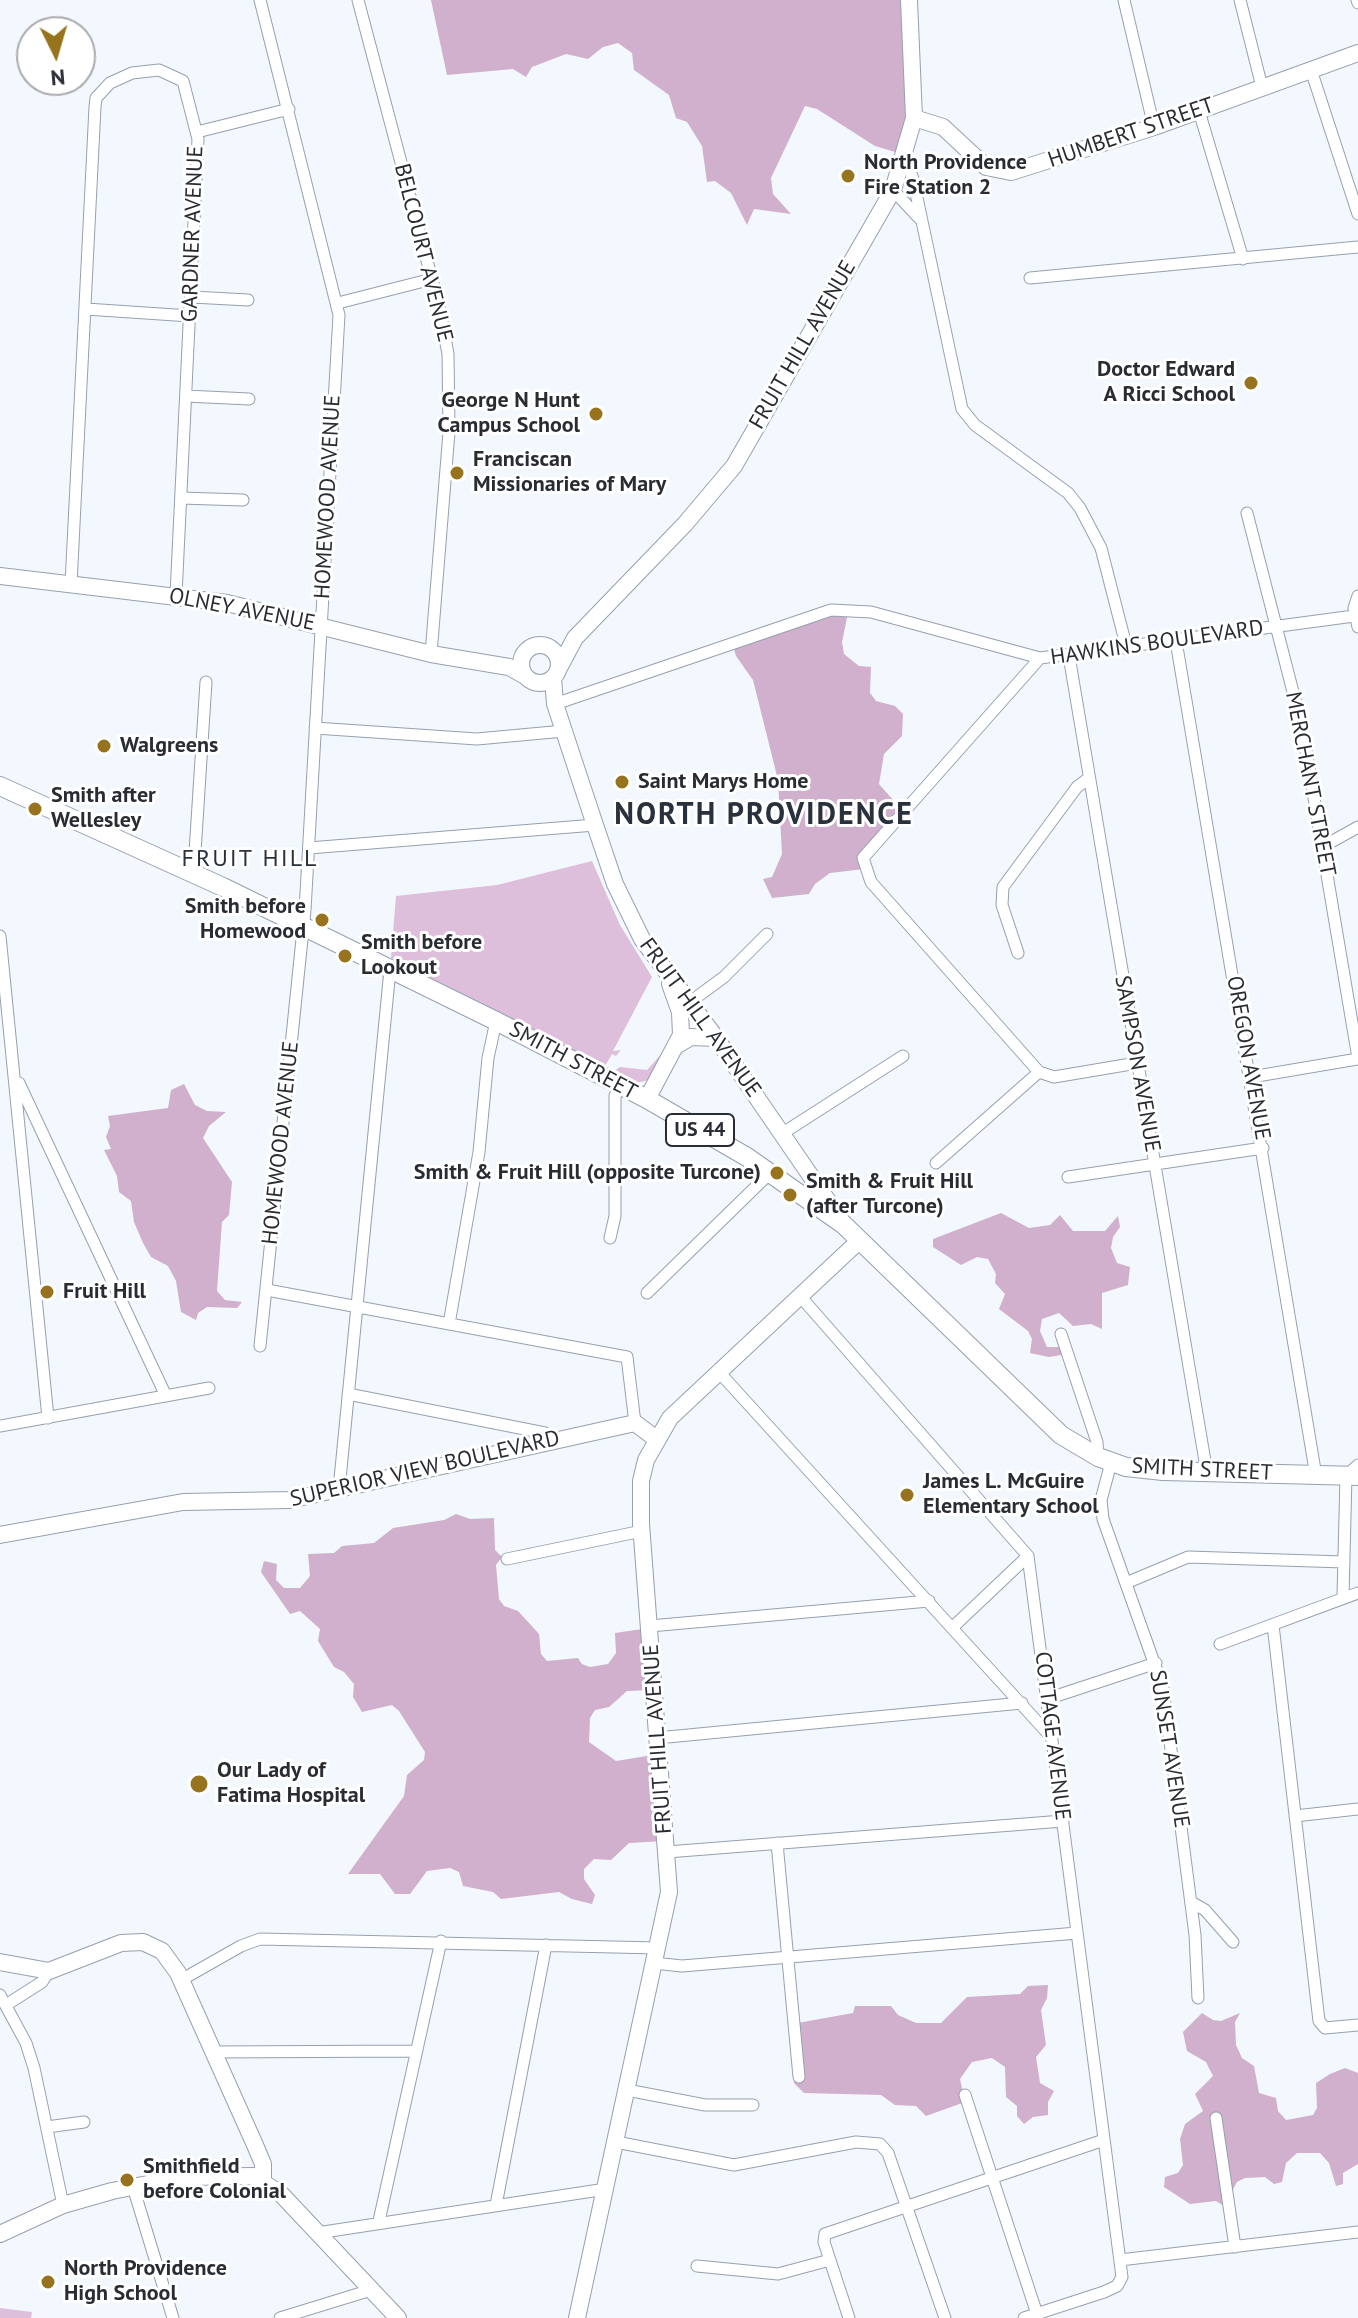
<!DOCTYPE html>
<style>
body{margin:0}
#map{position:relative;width:1358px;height:2318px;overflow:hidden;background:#f3f7fe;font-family:"PT Sans",sans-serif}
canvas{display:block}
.north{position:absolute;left:16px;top:16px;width:80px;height:80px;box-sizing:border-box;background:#fff;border:2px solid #a9abad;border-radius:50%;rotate:175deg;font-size:22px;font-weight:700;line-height:32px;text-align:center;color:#292d33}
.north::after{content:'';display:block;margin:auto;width:28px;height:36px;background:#96731c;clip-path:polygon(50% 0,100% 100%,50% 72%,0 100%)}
</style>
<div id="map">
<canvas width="1358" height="2318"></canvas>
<div class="north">N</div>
</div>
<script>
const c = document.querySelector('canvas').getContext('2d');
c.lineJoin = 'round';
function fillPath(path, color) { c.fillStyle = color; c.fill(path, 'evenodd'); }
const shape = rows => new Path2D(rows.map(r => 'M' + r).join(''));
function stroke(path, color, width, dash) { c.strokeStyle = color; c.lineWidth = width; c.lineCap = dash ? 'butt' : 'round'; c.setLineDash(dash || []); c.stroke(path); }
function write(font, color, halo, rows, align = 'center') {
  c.font = font + ' "PT Sans",sans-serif'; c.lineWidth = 6; c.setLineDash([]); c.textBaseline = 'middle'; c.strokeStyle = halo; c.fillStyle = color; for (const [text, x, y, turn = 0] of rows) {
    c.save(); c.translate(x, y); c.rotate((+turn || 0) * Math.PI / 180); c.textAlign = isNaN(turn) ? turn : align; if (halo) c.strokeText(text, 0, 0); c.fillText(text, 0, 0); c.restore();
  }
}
fillPath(shape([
 [592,861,620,925,652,977,613,1051,621,1050,616,1056,612,1054,605,1066,391,958,396,896,497,885],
 [665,1050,649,1080,636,1083,614,1071,620,1067,647,1070],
 [0,2308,32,2312,31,2318,0,2318]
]), '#debfdb');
fillPath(shape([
 [431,0,909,0,914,66,902,154,875,146,817,109,805,106,771,178,773,194,791,214,754,209,747,225,731,193,715,181,707,182,702,146,687,122,676,118,669,95,634,70,632,53,618,43,603,47,588,59,566,54,532,67,526,77,513,69,447,75],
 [822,607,849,608,842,642,844,654,859,666,871,667,870,693,876,701,895,706,903,714,902,736,884,754,879,784,901,809,865,851,864,869,830,873,815,884,809,894,772,898,763,879,772,877,782,854,778,780,753,680,736,656,731,639],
 [184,1084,195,1105,207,1111,226,1112,209,1126,203,1138,232,1182,229,1215,222,1222,217,1291,225,1300,242,1302,237,1308,207,1307,198,1313,196,1320,181,1312,176,1281,168,1266,151,1257,143,1243,134,1222,131,1201,119,1192,117,1176,104,1150,111,1149,106,1137,110,1126,108,1116,168,1108,171,1090],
 [1001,1213,1029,1228,1050,1225,1060,1215,1073,1231,1105,1231,1118,1216,1120,1227,1113,1237,1111,1248,1117,1263,1130,1267,1128,1285,1102,1293,1102,1329,1091,1324,1073,1326,1059,1313,1042,1319,1040,1331,1047,1347,1060,1347,1067,1354,1049,1357,1030,1353,1032,1339,1028,1331,999,1309,1005,1294,995,1283,996,1274,988,1259,977,1257,961,1265,933,1247,933,1239],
 [456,1514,470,1519,494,1518,495,1550,502,1557,496,1565,499,1599,504,1606,518,1611,539,1634,541,1654,547,1661,578,1658,582,1664,590,1667,608,1664,616,1653,615,1633,649,1628,654,1690,627,1691,609,1707,595,1710,590,1718,589,1742,616,1761,659,1754,665,1841,629,1843,611,1860,594,1859,584,1869,584,1879,595,1895,592,1904,572,1899,559,1892,501,1899,493,1892,463,1886,459,1872,450,1868,427,1871,410,1894,395,1894,380,1874,348,1874,404,1796,407,1775,424,1760,425,1752,399,1711,392,1705,362,1712,353,1697,354,1684,344,1672,334,1667,318,1641,320,1629,300,1611,290,1614,261,1572,264,1561,277,1564,276,1580,284,1588,300,1588,310,1576,308,1554,334,1553,342,1546,374,1543,393,1528,444,1520],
 [1048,1985,1047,1998,1041,2010,1046,2045,1036,2057,1040,2083,1054,2091,1048,2102,1048,2115,1033,2117,1024,2124,1017,2116,1017,2106,1006,2097,1005,2067,992,2058,972,2062,960,2079,965,2102,926,2116,916,2106,895,2105,881,2095,804,2093,794,2083,792,2024,853,2013,855,2006,891,2006,898,2015,916,2023,941,2023,967,1997,1020,1994,1028,1986],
 [1202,2013,1213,2020,1221,2021,1240,2013,1235,2022,1236,2045,1242,2058,1254,2066,1259,2093,1276,2098,1278,2111,1286,2120,1313,2115,1317,2108,1316,2083,1330,2074,1345,2068,1358,2073,1358,2164,1343,2173,1343,2184,1336,2186,1329,2163,1320,2153,1297,2153,1286,2163,1282,2182,1274,2184,1265,2177,1245,2178,1237,2182,1224,2206,1216,2201,1190,2204,1164,2187,1165,2177,1178,2173,1183,2165,1180,2139,1185,2124,1203,2111,1195,2094,1213,2076,1206,2062,1187,2051,1183,2032]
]), '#d0b0cc');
const street = shape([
 [260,0,339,315,305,910,260,1346],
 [358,0,439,306,448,354,449,432,431,654],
 [1124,0,1154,127],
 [1240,0,1262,87],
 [1357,0,1358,3],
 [1311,70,1358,214],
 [1199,111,1243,259],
 [197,132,289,109],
 [905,159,913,179,962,409,975,425,1068,493,1080,508,1101,548,1127,649],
 [893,190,919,218],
 [1030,278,1358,247],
 [192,297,248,300],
 [338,303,432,279],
 [86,309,190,316],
 [186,396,249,399],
 [181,498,243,500],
 [1247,513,1302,727,1358,1058],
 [71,584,95,107,96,98,110,83,132,73,159,70,183,81,198,139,176,595],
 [1358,596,1354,608,1358,627],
 [1176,641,1316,1476],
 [1069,656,1207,1473],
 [555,704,831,610,871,612,1040,658],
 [315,728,477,739,564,731],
 [1322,847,1358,827],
 [309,848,595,825],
 [186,869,195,852,206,682],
 [0,936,48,1418],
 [1018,953,1002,905,1003,887,1077,787,1089,778],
 [690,1002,724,977,767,934],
 [1137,1063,1054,1077,1039,1072,871,882,863,858,1040,658,1354,616],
 [1251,1077,1358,1059],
 [19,1083,166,1396],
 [783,1133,903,1056],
 [936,1163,1039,1072],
 [1068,1177,1263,1148],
 [610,1238,615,1216,615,1096,620,1085],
 [267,1290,627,1357,635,1423],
 [647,1293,770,1173],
 [800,1296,1028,1556,1122,2277,1117,2286,1104,2292,1024,2318],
 [449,1324,479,1152,488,1058,496,1021],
 [1061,1334,1097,1442,1098,1457],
 [719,1372,1052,1738],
 [348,1394,545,1433,557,1439],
 [0,1426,209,1388],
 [1111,1463,1101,1500,1103,1519,1163,1688,1195,1935,1198,1998],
 [339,1489,390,970],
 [507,1559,642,1531],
 [1126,1583,1188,1557,1344,1562],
 [1343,1596,1346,1476,1358,1465],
 [1273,1625,1319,2021,1325,2028,1358,2025],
 [650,1626,929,1601],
 [953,1627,1028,1556],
 [1220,1644,1358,1593],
 [1047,1699,1156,1663],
 [657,1738,1022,1703],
 [1295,1816,1358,1809],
 [777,1843,799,2077],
 [667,1852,1063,1821],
 [1191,1902,1205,1910,1233,1942],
 [654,1963,682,1966,1077,1933],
 [181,1980,241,1946,260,1939,658,1948],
 [0,1995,26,2043,34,2068,63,2205],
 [6,2005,42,1982,49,1971],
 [213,2052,415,2051],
 [627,2090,705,2105,753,2105],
 [965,2095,1037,2314],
 [1216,2118,1235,2247],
 [47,2127,84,2122],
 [616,2142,734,2165,856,2142,880,2144,888,2153,945,2318],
 [133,2187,173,2318],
 [496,2205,546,1945],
 [379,2221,441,1941],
 [317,2233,606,2189],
 [1120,2260,1358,2232],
 [697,2266,778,2274,830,2260],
 [280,2318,371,2290],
 [849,2318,824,2242,825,2234,1104,2140]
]);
const secondary = shape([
 [914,118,943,127,986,167,1011,172,1154,127,1358,53],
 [0,576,227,603,431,654,509,667,525,676],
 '521 664a19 19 0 1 1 38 0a19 19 0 1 1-38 0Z',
 [559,668,575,638,685,524,734,466,893,190,914,118,909,0],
 [553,678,555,704,595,825,615,884,642,939,716,1038,843,1223],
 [679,1044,691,1037,716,1038],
 [647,1099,681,1035,680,1012,670,984],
 [0,1535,183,1502,289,1500,635,1423,655,1438],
 [0,1962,49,1971,121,1943,143,1942,162,1951,178,1973,255,2145,263,2164,263,2180],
 [0,2234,63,2205,112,2191,183,2177,253,2176,281,2194,398,2318],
 [577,2318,669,1892,641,1524,641,1481,646,1460,670,1418,860,1240]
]);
const primary = shape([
 [0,786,223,887,496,1021,647,1099,747,1157,844,1225,1061,1435,1098,1457,1126,1467,1163,1471,1358,1476]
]);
stroke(street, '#96a0af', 13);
stroke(secondary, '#96a0af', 18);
stroke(primary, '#96a0af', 20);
stroke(street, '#fff', 11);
stroke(secondary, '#fff', 16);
stroke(primary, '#fff', 18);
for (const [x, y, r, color] of [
 [848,176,8,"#96731c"],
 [1251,383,8,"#96731c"],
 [596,414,8,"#96731c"],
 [457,473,8,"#96731c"],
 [104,746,8,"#96731c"],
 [622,782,8,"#96731c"],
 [35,809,8,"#96731c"],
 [322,920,8,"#96731c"],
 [345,956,8,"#96731c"],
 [777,1173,8,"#96731c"],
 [790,1195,8,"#96731c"],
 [47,1292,8,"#96731c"],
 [907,1495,8,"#96731c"],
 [199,1784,10,"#96731c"],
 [127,2180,8,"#96731c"],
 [48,2282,8,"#96731c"]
]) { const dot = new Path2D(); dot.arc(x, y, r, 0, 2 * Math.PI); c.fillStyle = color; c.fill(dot); stroke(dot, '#fff', 3); }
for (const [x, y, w] of [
 [700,1130,68]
]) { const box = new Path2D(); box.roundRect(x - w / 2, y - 16, w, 32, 6); c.fillStyle = '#fff'; c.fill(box); stroke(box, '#292d33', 2); }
write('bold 20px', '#292d33', null, [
 ["US 44",700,1130]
]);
write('22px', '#292d33', '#fff', [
 ["HUMBERT STREET",1131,133,-19],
 ["GARDNER AVENUE",193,234,-88],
 ["BELCOURT AVENUE",423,253,76],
 ["FRUIT HILL AVENUE",803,345,-60],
 ["HOMEWOOD AVENUE",328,497,-87],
 ["OLNEY AVENUE",242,610,11],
 ["HAWKINS BOULEVARD",1157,643,-8],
 ["MERCHANT STREET",1310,784,79],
 ["FRUIT HILL AVENUE",700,1018,54],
 ["OREGON AVENUE",1248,1058,80],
 ["SMITH STREET",573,1061,28],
 ["SAMPSON AVENUE",1137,1064,80],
 ["HOMEWOOD AVENUE",281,1143,-84],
 ["SUPERIOR VIEW BOULEVARD",425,1469,-13],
 ["SMITH STREET",1202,1470,3],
 ["COTTAGE AVENUE",1052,1736,83],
 ["FRUIT HILL AVENUE",658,1739,-94],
 ["SUNSET AVENUE",1169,1749,81]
]);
write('bold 22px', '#292d33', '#fff', [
 ["North Providence",864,163],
 ["Fire Station 2",864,188],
 ["Doctor Edward",1235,370,"right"],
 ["A Ricci School",1235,395,"right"],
 ["George N Hunt",580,401,"right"],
 ["Campus School",580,426,"right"],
 ["Franciscan",473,460],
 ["Missionaries of Mary",473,485],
 ["Walgreens",120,746],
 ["Saint Marys Home",638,782],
 ["Smith after",51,796],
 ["Wellesley",51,821],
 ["Smith before",306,907,"right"],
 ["Homewood",306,932,"right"],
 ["Smith before",361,943],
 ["Lookout",361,968],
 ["Smith & Fruit Hill (opposite Turcone)",761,1173,"right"],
 ["Smith & Fruit Hill",806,1182],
 ["(after Turcone)",806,1207],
 ["Fruit Hill",63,1292],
 ["James L. McGuire",923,1482],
 ["Elementary School",923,1507],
 ["Our Lady of",217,1771],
 ["Fatima Hospital",217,1796],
 ["Smithfield",143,2167],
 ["before Colonial",143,2192],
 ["North Providence",64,2269],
 ["High School",64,2294]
], 'left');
c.letterSpacing = '2px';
write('24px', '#29313d', '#fff', [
 ["FRUIT HILL",250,859]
]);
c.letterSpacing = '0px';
c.letterSpacing = '2px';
write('bold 30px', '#29313d', '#fff', [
 ["NORTH PROVIDENCE",764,815]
]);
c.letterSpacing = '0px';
</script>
